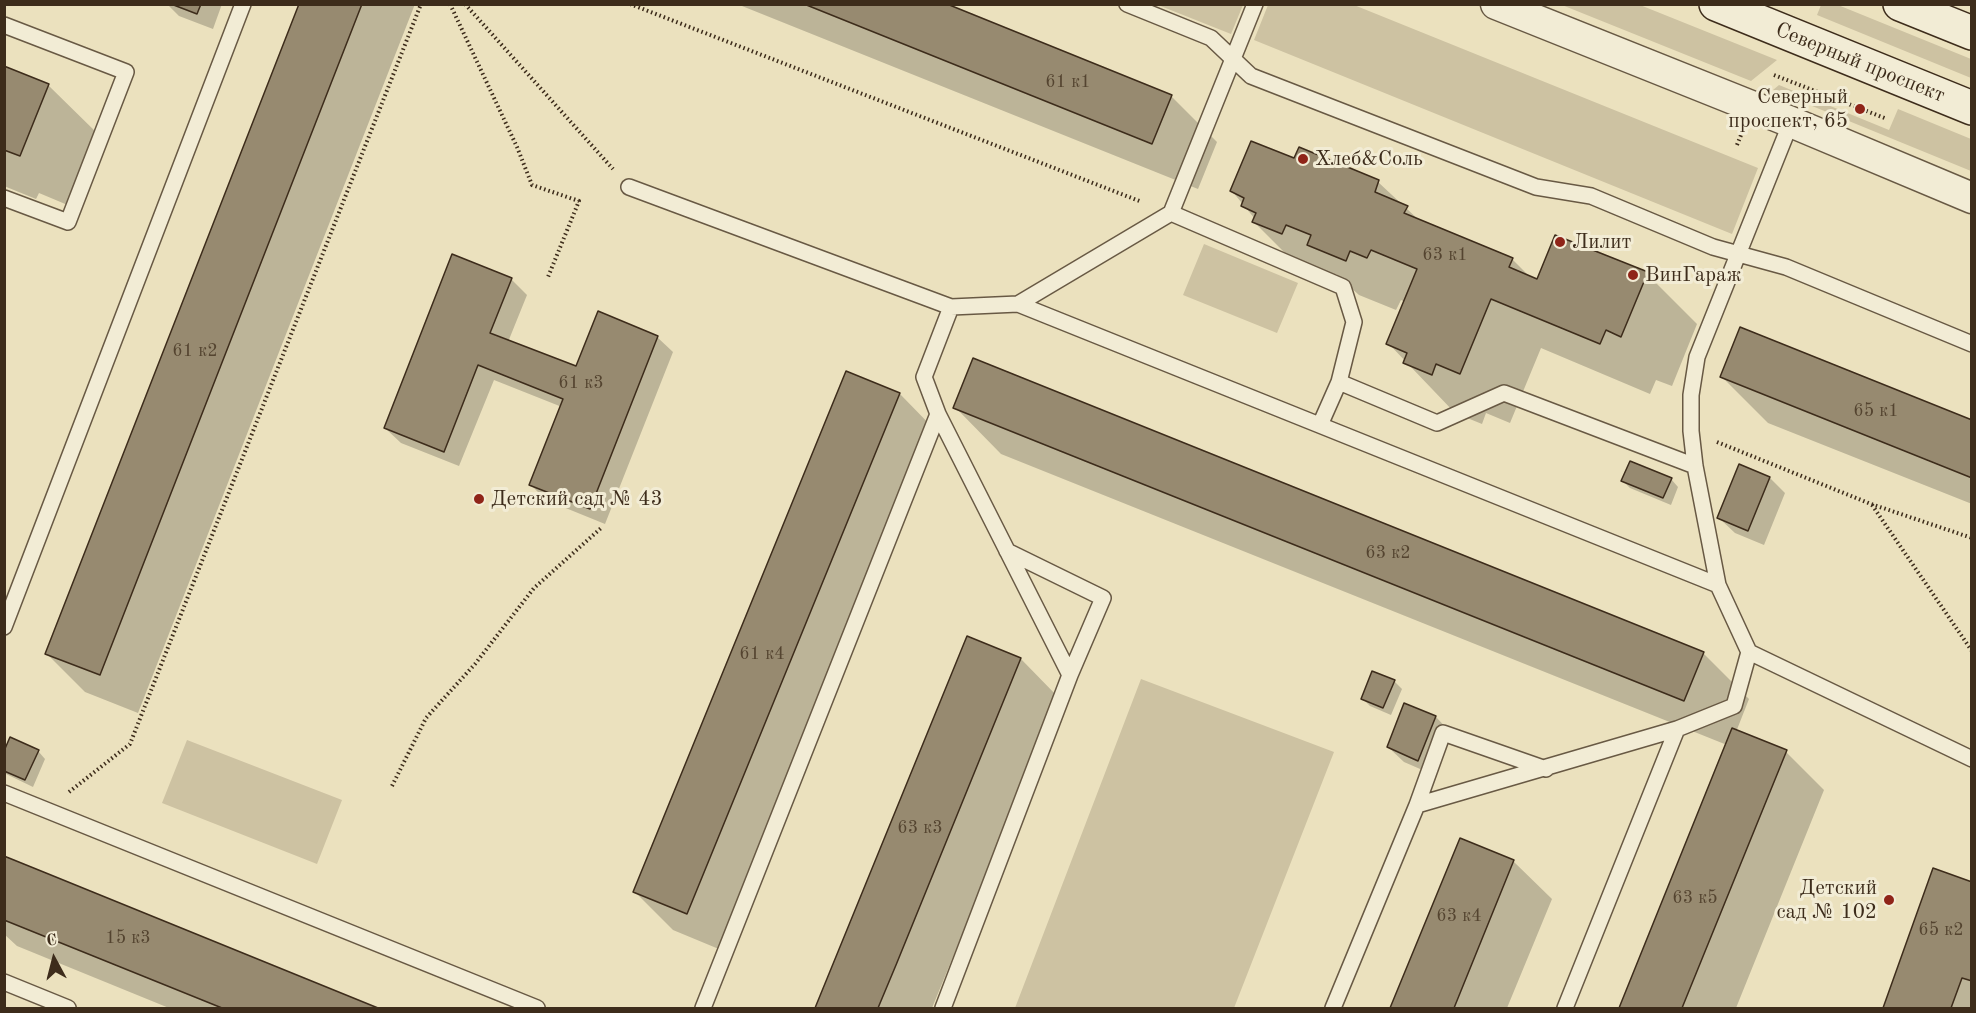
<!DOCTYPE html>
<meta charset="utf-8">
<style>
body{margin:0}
#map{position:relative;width:1976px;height:1013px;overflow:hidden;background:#ebe1be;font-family:"Old Standard TT",serif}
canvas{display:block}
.frame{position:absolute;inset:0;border:6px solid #3d2c1b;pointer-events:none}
.north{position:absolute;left:24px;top:929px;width:60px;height:60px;-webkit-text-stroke:4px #f2ecd5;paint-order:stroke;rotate:353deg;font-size:16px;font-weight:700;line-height:24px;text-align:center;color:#3d2c1b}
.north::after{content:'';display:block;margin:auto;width:21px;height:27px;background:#3d2c1b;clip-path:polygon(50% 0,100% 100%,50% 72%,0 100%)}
</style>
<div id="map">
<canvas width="1976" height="1013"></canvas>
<div class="frame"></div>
<div class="north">С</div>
</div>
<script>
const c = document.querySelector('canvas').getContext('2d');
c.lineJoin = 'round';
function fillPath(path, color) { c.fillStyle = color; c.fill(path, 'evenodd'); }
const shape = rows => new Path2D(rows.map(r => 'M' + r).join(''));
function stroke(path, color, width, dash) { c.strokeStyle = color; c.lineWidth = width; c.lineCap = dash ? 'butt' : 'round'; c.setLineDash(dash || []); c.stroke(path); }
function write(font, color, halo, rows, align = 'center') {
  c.font = font + ' "Old Standard TT",serif'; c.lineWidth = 6; c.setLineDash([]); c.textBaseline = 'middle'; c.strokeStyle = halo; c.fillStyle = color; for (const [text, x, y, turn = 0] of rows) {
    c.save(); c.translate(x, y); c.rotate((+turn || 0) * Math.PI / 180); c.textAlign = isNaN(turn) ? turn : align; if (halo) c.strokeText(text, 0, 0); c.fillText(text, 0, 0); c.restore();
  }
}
fillPath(shape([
 [1158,5,1243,5,1231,34],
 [1268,5,1354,5,1758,168,1732,234,1254,40],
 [1562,5,1640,5,1777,60,1751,81],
 [1821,5,1838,5,1971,59,1971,78,1817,15],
 [1779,85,1889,130,1898,109,1971,139,1971,171,1773,90],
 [1204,244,1298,283,1277,333,1183,295],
 [1141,679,1334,752,1234,1008,1015,1008],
 [187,740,342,800,317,864,162,803]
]), '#cdc2a2');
fillPath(shape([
 [167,4,222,4,213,29,179,16],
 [300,4,415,4,138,713,85,692,47,654],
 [737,4,943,4,1171,96,1217,142,1198,189],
 [4,67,48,85,99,135,70,206,39,193,36,199,4,186],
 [1295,160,1378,182,1421,222,1512,259,1530,277,1538,281,1647,274,1697,324,1672,386,1656,380,1650,394,1541,348,1510,423,1486,413,1482,424,1455,413,1388,343,1405,302,1401,300,1396,310,1359,295,1336,274,1332,283,1304,272,1254,222,1255,219,1232,191],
 [511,279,527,295,508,342,577,368,657,337,673,352,605,524,546,500,531,485,562,407,494,380,459,466,401,443,385,428],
 [847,373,900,394,938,433,726,952,673,930,635,892],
 [1721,376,1972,422,1972,504,1768,423],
 [955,407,1703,653,1749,699,1736,732,1786,752,1824,790,1736,1008,1620,1008,1727,745,1001,454],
 [1770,478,1785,493,1764,545,1735,533,1719,518],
 [1671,479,1678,487,1671,505,1630,488,1623,481],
 [968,638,1021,659,1059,698,932,1008,816,1008],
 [1394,681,1402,689,1391,715,1370,706,1363,699],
 [1405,705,1436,717,1451,733,1434,775,1404,762,1388,747],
 [38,751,45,759,33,787,4,773,4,755],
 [1460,840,1513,861,1552,899,1507,1008,1392,1008],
 [4,858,373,1008,169,1008,17,946,4,934],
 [1934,870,1972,883,1972,1008,1884,1008]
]), '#0003');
const building = shape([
 [171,4,201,4,197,14,171,4],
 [299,4,362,4,100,675,45,654,299,4],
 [804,4,947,4,1172,95,1152,144,804,4],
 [4,66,49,84,20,156,4,150,4,66],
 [1251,141,1294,158,1299,147,1379,180,1375,192,1408,206,1404,213,1513,258,1509,267,1537,279,1555,235,1648,272,1621,337,1606,330,1600,344,1491,299,1460,374,1436,364,1432,375,1403,363,1407,353,1386,344,1417,269,1371,250,1367,258,1350,251,1346,261,1307,245,1311,235,1286,225,1282,234,1252,222,1256,213,1241,206,1244,198,1230,191,1251,141],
 [452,254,512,278,490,333,576,366,598,311,658,336,590,509,529,485,563,399,478,365,444,452,384,428,452,254],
 [1740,327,1972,420,1972,478,1720,377,1740,327],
 [973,358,1704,652,1684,701,953,408,973,358],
 [846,371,900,393,687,914,633,892,846,371],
 [1630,461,1672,478,1663,498,1621,481,1630,461],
 [1739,464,1770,477,1748,531,1717,518,1739,464],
 [967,636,1021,658,896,965,878,1008,815,1008,967,636],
 [1372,671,1395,680,1383,708,1361,699,1372,671],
 [1404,703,1436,716,1418,761,1387,747,1404,703],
 [1732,728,1787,750,1682,1008,1619,1008,1732,728],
 [10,737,39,750,25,780,4,771,4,751,10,737],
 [1460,838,1514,860,1454,1008,1390,1008,1460,838],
 [4,856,46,873,378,1008,222,1008,4,920,4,856],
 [1933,868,1972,882,1972,981,1962,978,1951,1008,1883,1008,1933,868]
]);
fillPath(building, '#978a70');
stroke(building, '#3d2c1b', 1.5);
const lane = shape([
 [1127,4,1211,38,1251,76,1536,187,1591,196,1713,247,1786,267,1972,344],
 [4,25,126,72,68,222,4,198],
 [1791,122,1697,357,1691,395,1691,431,1695,466,1718,585,1749,652,1972,759],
 [629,187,951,307,1018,304,1171,213,1255,4],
 [1171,213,1343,287,1354,322,1339,382,1320,425],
 [1018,304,1718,585],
 [1339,382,1437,423,1504,393,1695,466],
 [938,414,1070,675,943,1008],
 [1007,551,1103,598,1070,675],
 [4,627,243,4],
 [4,793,537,1008],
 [1417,805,1443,733,1546,769],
 [4,982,68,1008],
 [703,1008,938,414,924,377,951,307],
 [1333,1008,1417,805,1677,729],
 [1565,1008,1677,729,1734,706,1749,652]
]);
const street = shape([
 [1496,4,1791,122,1972,198]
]);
const secondary = shape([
 [1716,4,1972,108],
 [1900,4,1972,33]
]);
stroke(lane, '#685944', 18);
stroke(street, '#685944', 33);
stroke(secondary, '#3d2c1b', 36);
stroke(shape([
 [450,4,517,147,532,185,579,201,548,277],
 [465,4,613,169],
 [630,4,1142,202],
 [1774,75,1887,119],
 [1737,145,1741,135],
 [1717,442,1871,504,1972,538],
 [1872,505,1972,651],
 [392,786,426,718,475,664,534,588,601,528],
 [69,792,130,744,421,4]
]), '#3d2c1b', 4, [1.5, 3]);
stroke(lane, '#f2ecd5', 15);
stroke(street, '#f2ecd5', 30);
stroke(secondary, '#f2ecd5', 33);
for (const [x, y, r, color] of [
 [1860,109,6,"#8f2418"],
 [1303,159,6,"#8f2418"],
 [1560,242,6,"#8f2418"],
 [1633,275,6,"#8f2418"],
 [479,499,6,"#8f2418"],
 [1889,900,6,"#8f2418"]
]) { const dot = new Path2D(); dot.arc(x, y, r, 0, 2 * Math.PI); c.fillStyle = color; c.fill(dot); stroke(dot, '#f2ecd5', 2); }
write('18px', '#544430', null, [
 ["61 к1",1068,82],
 ["63 к1",1445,255],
 ["61 к2",195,351],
 ["61 к3",581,383],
 ["65 к1",1876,411],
 ["63 к2",1388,553],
 ["61 к4",762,654],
 ["63 к3",920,828],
 ["63 к5",1695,898],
 ["63 к4",1459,916],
 ["65 к2",1941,930],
 ["15 к3",128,938]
]);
write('21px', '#3d2c1b', '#f2ecd5', [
 ["Северный проспект",1860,63,22]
]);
write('21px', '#3d2c1b', '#f2ecd5', [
 ["Северный",1848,97,"right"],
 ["проспект, 65",1848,121,"right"],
 ["Хлеб&Соль",1315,159],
 ["Лилит",1572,242],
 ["ВинГараж",1645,275],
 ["Детский сад № 43",491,499],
 ["Детский",1877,888,"right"],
 ["сад № 102",1877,912,"right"]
], 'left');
</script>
